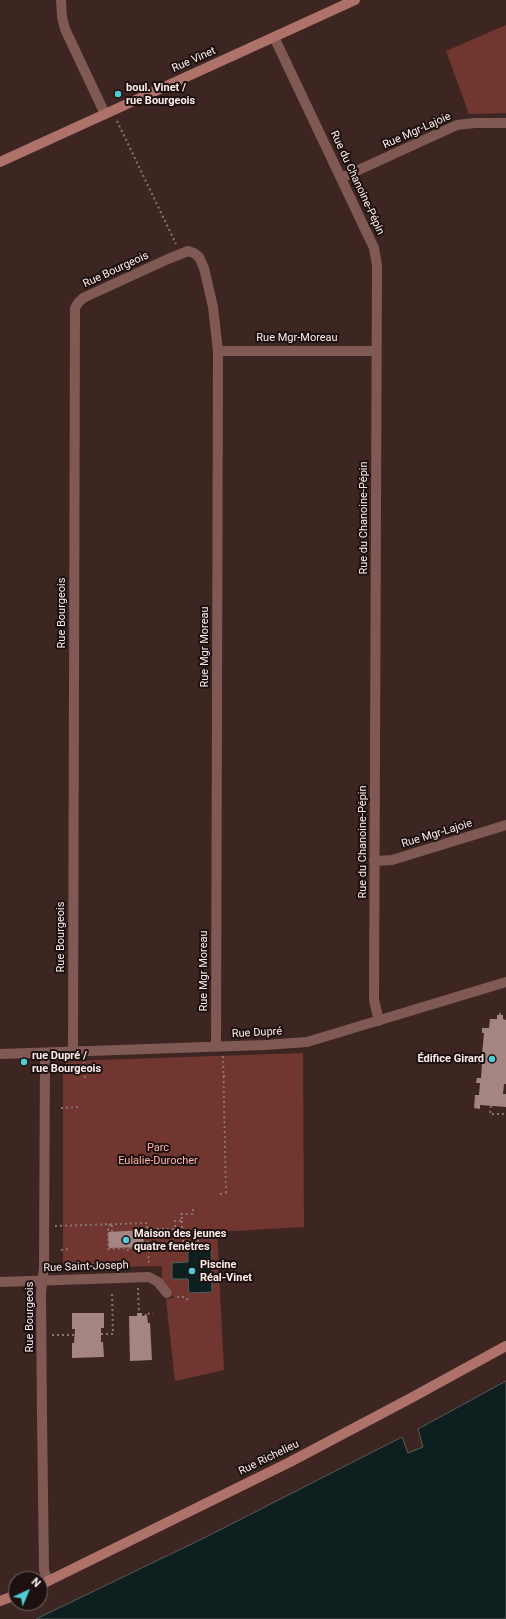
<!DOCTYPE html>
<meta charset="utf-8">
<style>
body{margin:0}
#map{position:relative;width:506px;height:1619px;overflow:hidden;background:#3d2521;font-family:Roboto,sans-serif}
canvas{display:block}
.north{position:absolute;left:8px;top:1571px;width:40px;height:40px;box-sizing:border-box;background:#1c1110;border:1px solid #766967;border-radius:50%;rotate:44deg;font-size:11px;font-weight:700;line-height:16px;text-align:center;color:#fdece9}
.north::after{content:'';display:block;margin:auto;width:14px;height:18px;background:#51ccd4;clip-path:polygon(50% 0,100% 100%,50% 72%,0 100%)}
</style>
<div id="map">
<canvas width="506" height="1619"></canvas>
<div class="north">N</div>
</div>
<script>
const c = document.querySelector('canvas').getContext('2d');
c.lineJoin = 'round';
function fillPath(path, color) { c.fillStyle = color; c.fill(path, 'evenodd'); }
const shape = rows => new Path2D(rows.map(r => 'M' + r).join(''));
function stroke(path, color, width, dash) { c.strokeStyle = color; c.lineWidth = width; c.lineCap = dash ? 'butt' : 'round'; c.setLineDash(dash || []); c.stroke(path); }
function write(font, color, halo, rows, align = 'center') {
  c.font = font + ' Roboto,sans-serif'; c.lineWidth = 4; c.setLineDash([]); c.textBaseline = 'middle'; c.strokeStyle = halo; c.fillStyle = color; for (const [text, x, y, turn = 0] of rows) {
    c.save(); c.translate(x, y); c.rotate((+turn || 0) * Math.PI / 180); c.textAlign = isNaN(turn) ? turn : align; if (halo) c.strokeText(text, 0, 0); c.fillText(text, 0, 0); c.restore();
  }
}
fillPath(shape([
 [506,25,506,113,469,114,446,51],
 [303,1053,304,1227,217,1232,224,1370,175,1381,166,1299,174,1298,162,1280,162,1266,67,1268,63,1265,63,1066,68,1061]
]), '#70362f');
const water = shape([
 [211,1247,212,1292,189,1293,188,1279,172,1279,172,1263,188,1262,188,1248,211,1247],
 [506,1381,506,1619,36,1619,204,1538,402,1437,408,1453,423,1447,418,1429,506,1381]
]);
fillPath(water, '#0e1f20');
stroke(water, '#565c5c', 1);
fillPath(shape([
 [497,1015,503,1015,503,1019,506,1020,506,1084,504,1084,503,1094,506,1094,506,1107,480,1105,480,1109,474,1108,475,1095,479,1095,480,1083,476,1083,477,1078,481,1078,482,1064,478,1064,479,1054,482,1055,484,1033,482,1033,482,1028,489,1028,490,1019,497,1019],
 [143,1230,144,1247,109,1248,108,1232],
 [72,1313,104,1313,104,1328,101,1328,101,1342,103,1342,104,1357,72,1358,72,1343,74,1343,75,1329,72,1329],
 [137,1313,142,1313,142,1316,147,1315,148,1323,150,1323,152,1360,130,1361,129,1316,137,1316]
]), '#a48581');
stroke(shape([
 [117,121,176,244],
 [500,1015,500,1011],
 [223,1056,226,1193,228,1193],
 [84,1061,85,1078],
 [223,1076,227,1076],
 [491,1106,490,1114,506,1114],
 [61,1108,78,1107],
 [220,1194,226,1193],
 [182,1221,182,1241,199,1241,199,1247],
 [110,1224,108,1230,108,1249,127,1248],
 [112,1225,112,1232],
 [55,1226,147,1223,149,1266],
 [147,1229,175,1229,175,1221,182,1221,181,1214,193,1214,193,1207],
 [61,1250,68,1249],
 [128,1251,127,1248,148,1247],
 [138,1288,139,1313],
 [177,1297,184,1297,190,1301],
 [146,1316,145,1314,153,1313],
 [101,1334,113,1334,112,1293],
 [52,1335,75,1335]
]), '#897471', 2, [2, 3]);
stroke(shape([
 [61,0,62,17,65,29,105,114],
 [274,37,374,248,377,265,374,1000,379,1021],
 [341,178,457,125,475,123,506,123],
 [218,351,376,351],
 [374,861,392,860,506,825],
 [73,1052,75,308,78,303,83,298,168,259,188,251,194,253,199,257,204,268,213,307,218,351,216,1046],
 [45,1053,44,1267,41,1293,42,1418,44,1570,48,1581],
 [0,1054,265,1045,307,1042,506,982],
 [0,1282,149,1277,158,1282,167,1293]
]), '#805954', 10);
stroke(shape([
 [0,162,355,0],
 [40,1585,290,1462,411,1398,506,1346],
 [0,1601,16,1595]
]), '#af726a', 10);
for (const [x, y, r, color] of [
 [118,94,4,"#51ccd4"],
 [492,1059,4,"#51ccd4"],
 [24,1062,4,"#51ccd4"],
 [126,1240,4,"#51ccd4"],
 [192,1271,4,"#51ccd4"]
]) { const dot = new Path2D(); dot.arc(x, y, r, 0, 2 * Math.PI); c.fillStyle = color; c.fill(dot); stroke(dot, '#1c1110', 1.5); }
write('11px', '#fdece9', '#1c1110', [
 ["Rue Vinet",194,60,-24],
 ["Rue Mgr-Lajoie",417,131,-24],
 ["Rue du Chanoine-Pépin",357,183,65],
 ["Rue Bourgeois",116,270,-25],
 ["Rue Mgr-Moreau",297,338],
 ["Rue du Chanoine-Pépin",364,518,-90],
 ["Rue Bourgeois",62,613,-90],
 ["Rue Mgr Moreau",205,647,-90],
 ["Rue Mgr-Lajoie",437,834,-17],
 ["Rue du Chanoine-Pépin",363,842,-90],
 ["Rue Bourgeois",61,937,-90],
 ["Rue Mgr Moreau",204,971,-90],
 ["Rue Dupré",257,1033,-3],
 ["Rue Saint-Joseph",86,1267,-2],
 ["Rue Bourgeois",30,1317,-90],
 ["Rue Richelieu",269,1458,-26]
]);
write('bold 11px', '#fdece9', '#1c1110', [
 ["boul. Vinet /",126,88],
 ["rue Bourgeois",126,101],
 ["rue Dupré /",32,1056],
 ["rue Bourgeois",32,1069],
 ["Édifice Girard",484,1059,"right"],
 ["Maison des jeunes",134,1234],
 ["quatre fenêtres",134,1247],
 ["Piscine",200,1265],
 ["Réal-Vinet",200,1278]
], 'left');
write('11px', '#fcb3a9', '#1c1110', [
 ["Parc",158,1148],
 ["Eulalie-Durocher",158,1161]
]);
</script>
